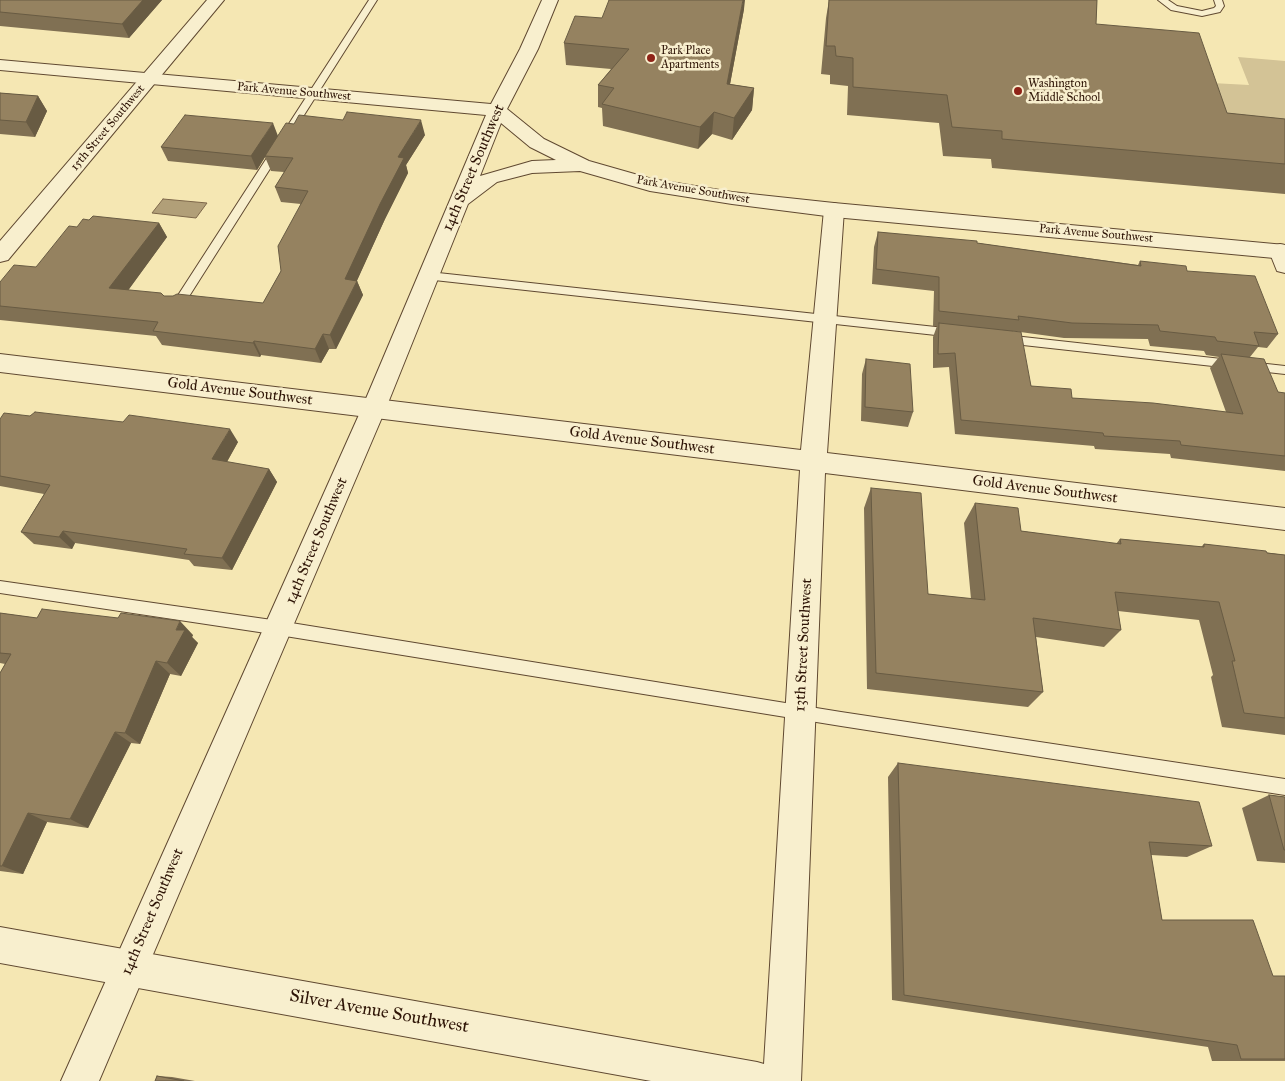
<!DOCTYPE html>
<style>
body{margin:0}
canvas{display:block;background:#f5e7b3}
</style>
<canvas width="1285" height="1081"></canvas>
<script>
const c = document.querySelector('canvas').getContext('2d');
c.lineJoin = 'round';
function fillPath(path, color) { c.fillStyle = color; c.fill(path, 'evenodd'); }
const shape = rows => new Path2D(rows.map(r => 'M' + r).join(''));
function stroke(path, color, width, dash) { c.strokeStyle = color; c.lineWidth = width; c.lineCap = dash ? 'butt' : 'round'; c.setLineDash(dash || []); c.stroke(path); }
function write(font, color, halo, rows, align = 'center') {
  c.font = font + ' "IM FELL Great Primer",serif'; c.lineWidth = 5; c.setLineDash([]); c.textBaseline = 'middle'; c.strokeStyle = halo; c.fillStyle = color; for (const [text, x, y, turn = 0] of rows) {
    c.save(); c.translate(x, y); c.rotate((+turn || 0) * Math.PI / 180); c.textAlign = isNaN(turn) ? turn : align; if (halo) c.strokeText(text, 0, 0); c.fillText(text, 0, 0); c.restore();
  }
}
fillPath(shape([
 [1238,57,1285,61,1285,134,1230,130,1212,83,1249,85]
]), '#d3c396');
const water = shape([
 [163,199,207,203,196,218,152,213,163,199]
]);
fillPath(water, '#b19f78');
stroke(water, '#7d674a', 1);
const service = shape([
 [369,0,377,0,181,309,173,309,171,306,173,303,369,0],
 [1158,0,1168,0,1177,6,1202,11,1214,8,1216,6,1214,0,1222,0,1224,6,1220,12,1202,16,1171,10,1158,0],
 [429,272,954,329,960,333,954,337,425,279,423,276,425,273,429,272],
 [1005,335,1285,366,1285,374,1005,343,999,339,1005,335],
 [0,581,279,621,841,712,1285,779,1285,795,841,726,279,635,0,593,0,581]
]);
const minor = shape([
 [207,0,224,0,8,260,0,262,0,241,207,0],
 [834,203,841,205,844,210,827,453,1285,508,1285,530,825,473,801,1081,651,1081,0,963,0,927,757,1062,764,1064,800,470,0,372,0,354,801,450,824,210,827,205,834,203],
 [1280,244,1285,245,1285,273,1277,271,1269,251,1272,246,1280,244]
]);
const tertiary = shape([
 [542,0,558,0,538,49,507,109,544,139,589,161,652,179,732,192,834,203,1285,245,1285,259,834,217,732,204,650,191,580,171,532,173,497,182,468,204,386,408,99,1081,61,1081,362,408,486,115,0,70,0,60,491,104,520,49,542,0],
 [501,123,530,147,556,160,532,161,480,176,501,123]
]);
stroke(service, '#604931', 2);
stroke(minor, '#604931', 2);
stroke(tertiary, '#604931', 2);
fillPath(service, '#f8efce');
fillPath(minor, '#f8efce');
fillPath(tertiary, '#f8efce');
fillPath(shape([
 [0,0,162,0,129,38,0,26],
 [829,0,1097,0,1096,24,1227,113,1285,119,1285,194,992,168,991,159,943,156,939,123,847,115,848,86,830,84,830,75,821,74,826,18],
 [744,9,730,84,754,88,752,110,732,140,712,134,698,149,603,126,602,108,598,107,598,85,611,69,566,65,564,43,602,18],
 [0,93,38,96,47,111,35,137,0,134],
 [425,135,406,165,408,173,385,219,357,280,357,281,363,295,336,349,329,349,321,363,261,355,260,357,162,345,156,336,0,320,0,282,36,267,77,227,159,223,167,237,128,290,164,296,263,303,281,271,301,204,281,202,275,187,284,172,271,171,265,157,257,170,168,161,161,147,278,136],
 [878,232,977,243,1138,265,1140,261,1187,271,1278,334,1267,348,1258,347,1250,357,1278,392,1285,393,1285,471,1171,458,1170,454,1095,449,1094,446,955,434,949,367,933,368,933,337,937,326,933,326,934,291,872,284,874,247],
 [1013,331,1064,338,1148,339,1150,346,1204,351,1206,355,1219,357,1210,368,1226,412,1072,398,1031,386],
 [866,359,913,412,908,427,861,421,862,374],
 [0,419,238,442,227,462,269,469,277,482,232,570,194,566,189,560,75,543,72,549,34,544,21,532,44,494,0,486],
 [871,488,928,594,971,599,964,523,975,503,1021,531,1116,544,1120,539,1201,547,1204,544,1285,555,1285,735,1222,727,1211,677,1213,675,1199,620,1118,611,1121,630,1104,647,1036,637,1043,692,1028,707,867,689,864,508],
 [0,613,37,618,193,635,192,637,198,643,181,676,170,674,140,744,131,743,88,828,47,822,23,874,0,871,0,673,5,664,0,663],
 [898,763,1212,846,1187,857,1151,855,1162,920,1273,976,1285,976,1285,1061,1212,1061,1208,1047,892,1000,888,777],
 [1269,795,1285,797,1285,863,1257,861,1242,808],
 [157,1076,172,1077,195,1081,155,1081]
]), '#807053');
fillPath(shape([
 [143,0,162,0,129,38,122,24],
 [743,0,745,0,744,9,726,106,727,84],
 [754,88,752,110,732,140,734,118],
 [38,96,47,111,35,137,26,122],
 [714,112,712,134,698,149,700,127],
 [421,120,425,135,406,165,408,173,385,219,351,294,345,279,398,157],
 [273,123,278,136,257,170,251,156],
 [159,223,167,237,119,303,109,288],
 [357,281,363,295,336,349,330,335],
 [323,334,329,349,321,363,315,349],
 [254,341,261,355,260,357,253,343],
 [230,429,238,442,221,472,212,459],
 [269,469,277,482,232,570,222,558],
 [63,531,75,543,72,549,59,537],
 [180,621,193,635,192,637,198,643,181,676,167,663,176,630],
 [156,661,170,674,140,744,125,733],
 [115,732,131,743,88,828,70,819],
 [28,813,47,822,23,874,2,866]
]), '#685b43');
const building = shape([
 [0,0,143,0,122,24,0,12,0,0],
 [609,0,743,0,727,84,754,88,734,118,714,112,700,127,602,104,614,88,598,85,629,49,564,43,575,16,602,18,609,0],
 [829,0,1097,0,1096,24,1199,33,1227,113,1285,119,1285,164,1002,139,1002,131,952,127,947,95,853,87,853,58,836,56,835,46,826,46,829,0],
 [0,93,38,96,26,122,0,120,0,93],
 [347,112,421,120,398,157,404,158,380,204,345,279,357,281,330,335,323,334,315,349,254,341,253,343,153,331,158,322,0,306,0,282,14,265,36,267,69,226,77,227,83,219,89,220,93,216,159,223,109,288,161,293,164,296,173,296,177,294,263,303,281,271,278,246,308,191,275,187,293,158,265,156,286,123,294,124,299,115,343,120,347,112],
 [185,115,273,123,251,156,161,147,185,115],
 [878,232,977,241,977,243,1141,266,1140,261,1186,266,1187,271,1255,276,1278,334,1254,332,1259,346,1217,341,1215,337,1160,331,1158,325,1072,323,1018,316,1019,320,939,311,939,277,876,269,878,232],
 [939,323,1021,332,1031,386,1071,389,1072,398,1153,403,1243,414,1221,354,1264,359,1278,392,1285,393,1285,456,1181,445,1180,441,1104,436,1103,433,961,420,955,353,938,354,939,323],
 [866,359,910,364,913,412,865,407,866,359],
 [35,412,123,422,129,415,230,429,212,459,269,469,222,558,184,554,187,549,63,531,59,537,21,532,50,485,0,476,0,419,4,413,30,416,35,412],
 [871,488,921,493,928,594,985,600,975,503,1018,508,1021,531,1121,544,1120,539,1204,547,1204,544,1266,551,1267,553,1285,555,1285,718,1244,713,1232,661,1235,661,1219,602,1115,592,1121,630,1033,618,1043,692,876,673,871,488],
 [42,609,118,618,121,613,180,621,176,630,185,630,167,663,156,661,125,733,115,732,70,819,28,813,2,866,0,866,0,673,11,654,0,653,0,613,37,618,42,609],
 [898,763,1199,802,1212,846,1149,842,1162,920,1253,920,1273,976,1285,976,1285,1059,1241,1059,1237,1045,904,995,898,763],
 [1269,795,1285,797,1285,850,1284,850,1269,795],
 [157,1076,184,1081,155,1081,157,1076]
]);
fillPath(building, '#958260');
stroke(building, '#685b43', 1);
for (const [x, y, r, color] of [
 [651,58,5,"#8f2418"],
 [1018,91,5,"#8f2418"]
]) { const dot = new Path2D(); dot.arc(x, y, r, 0, 2 * Math.PI); c.fillStyle = color; c.fill(dot); stroke(dot, '#f8efce', 2); }
write('12px', '#2e1406', '#f8efce', [
 ["Park Place",661,51],
 ["Apartments",661,65],
 ["Washington",1028,84],
 ["Middle School",1028,98]
], 'left');
write('12px', '#2e1406', '#f8efce', [
 ["Park Avenue Southwest",294,92,5],
 ["15th Street Southwest",108,128,-50],
 ["Park Avenue Southwest",693,190,10],
 ["Park Avenue Southwest",1096,234,5]
]);
write('15px', '#2e1406', '#f8efce', [
 ["14th Street Southwest",474,168,-67],
 ["Gold Avenue Southwest",240,392,7],
 ["Gold Avenue Southwest",642,441,7],
 ["Gold Avenue Southwest",1045,490,7],
 ["14th Street Southwest",317,541,-67],
 ["13th Street Southwest",804,645,-87],
 ["14th Street Southwest",153,912,-67]
]);
write('18px', '#2e1406', '#f8efce', [
 ["Silver Avenue Southwest",379,1012,10]
]);
</script>
